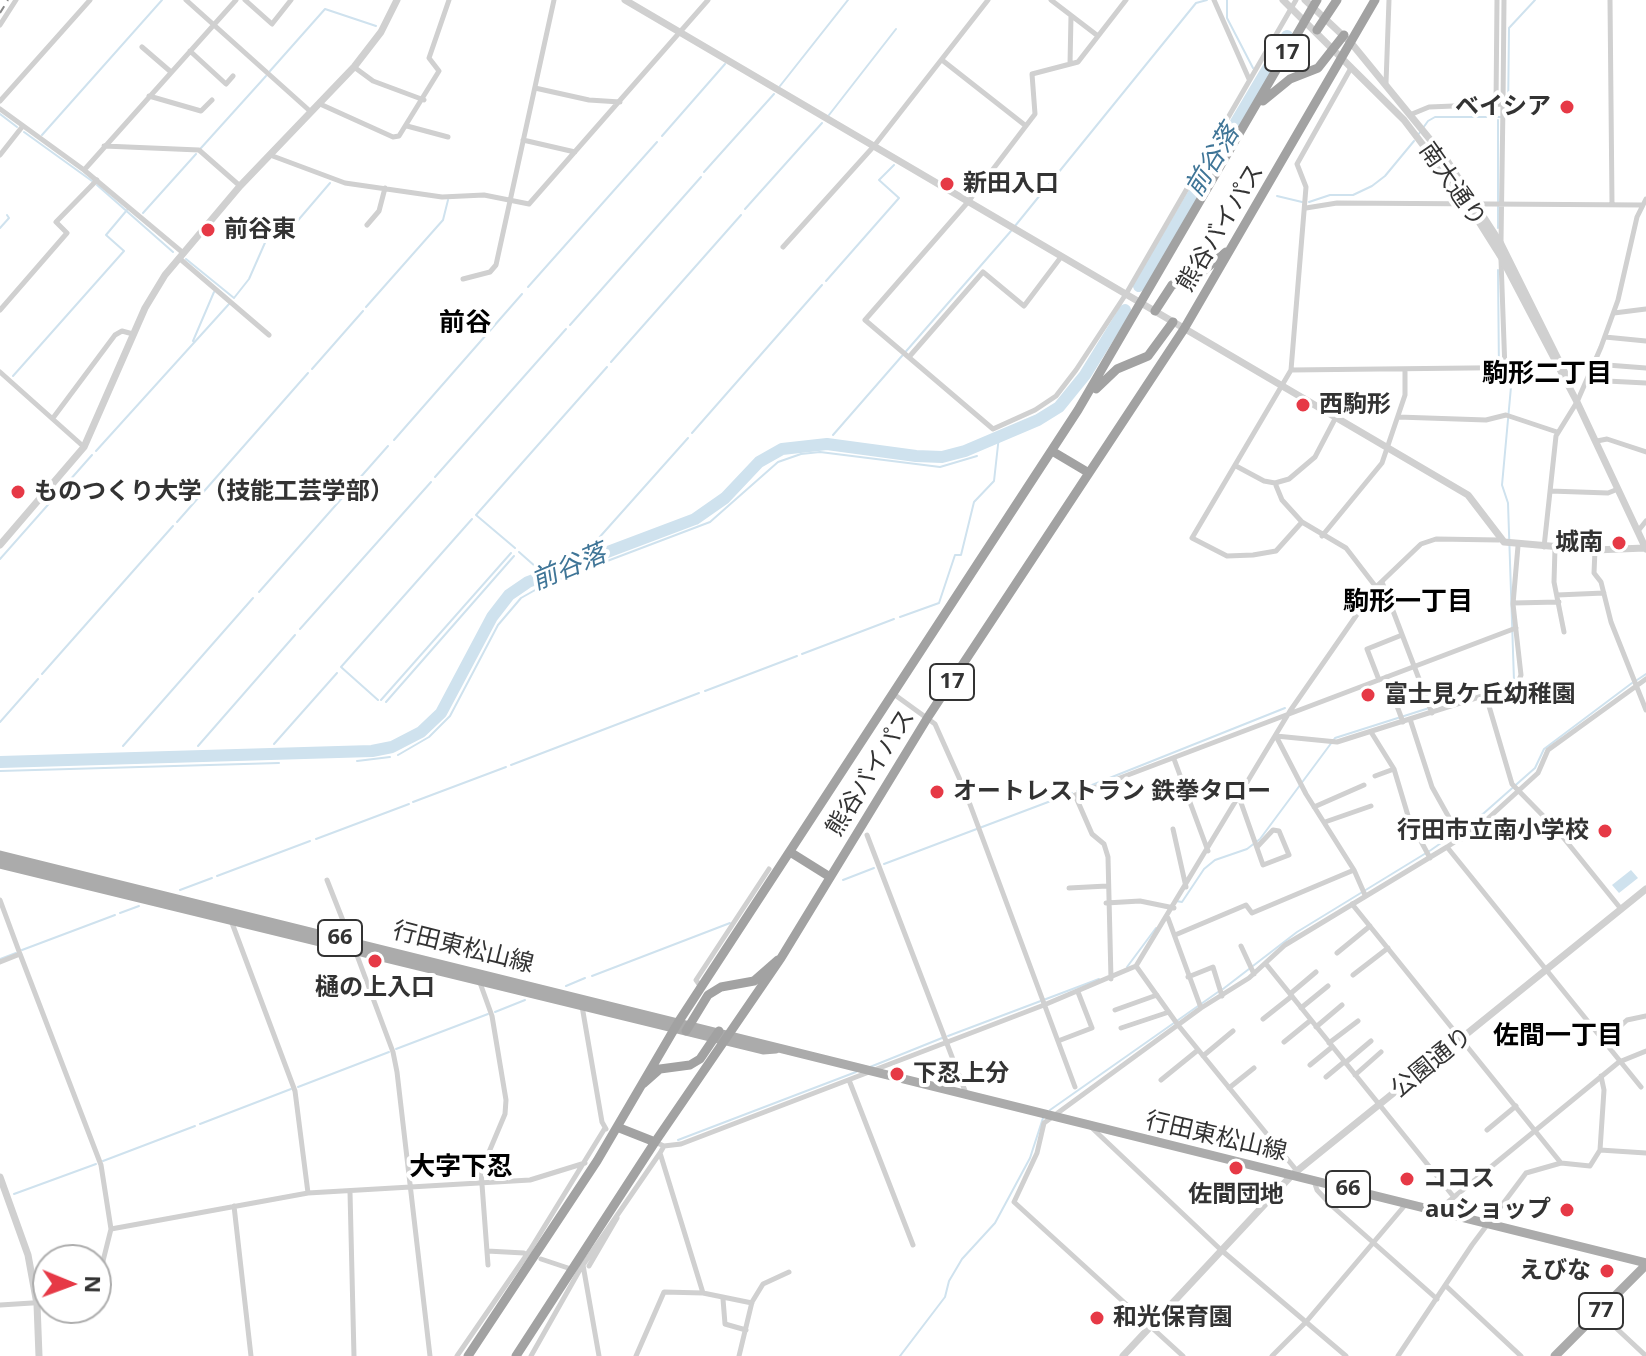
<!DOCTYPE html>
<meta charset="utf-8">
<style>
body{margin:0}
#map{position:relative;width:1646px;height:1356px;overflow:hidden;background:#fff;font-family:"Noto Sans",sans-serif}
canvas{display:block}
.north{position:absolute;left:32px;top:1244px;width:80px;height:80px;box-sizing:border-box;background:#fff;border:2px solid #adadad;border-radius:50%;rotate:91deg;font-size:22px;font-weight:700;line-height:32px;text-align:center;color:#333}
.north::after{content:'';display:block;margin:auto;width:28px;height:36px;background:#e63946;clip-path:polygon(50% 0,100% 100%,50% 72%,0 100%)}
</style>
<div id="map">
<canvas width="1646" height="1356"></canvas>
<div class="north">N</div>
</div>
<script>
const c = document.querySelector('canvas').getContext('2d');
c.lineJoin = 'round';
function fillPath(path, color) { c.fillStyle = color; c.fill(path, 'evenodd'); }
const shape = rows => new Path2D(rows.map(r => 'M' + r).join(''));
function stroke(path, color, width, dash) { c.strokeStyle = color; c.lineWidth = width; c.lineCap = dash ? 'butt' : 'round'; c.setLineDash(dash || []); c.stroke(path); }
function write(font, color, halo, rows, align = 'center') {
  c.font = font + ' "Noto Sans","Noto Sans JP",sans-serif'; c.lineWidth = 8; c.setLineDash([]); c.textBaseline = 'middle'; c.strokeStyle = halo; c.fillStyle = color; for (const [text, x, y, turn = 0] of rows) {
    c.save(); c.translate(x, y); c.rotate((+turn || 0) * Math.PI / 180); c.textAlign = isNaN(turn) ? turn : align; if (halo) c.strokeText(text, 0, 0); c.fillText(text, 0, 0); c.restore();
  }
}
fillPath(shape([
 [1631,870,1638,878,1619,893,1612,885]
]), '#cfe2ee');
stroke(shape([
 [1227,0,1227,18,1253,68],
 [270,71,325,9,376,26],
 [780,86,848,0],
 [0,114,17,127],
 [829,115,896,29],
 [24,132,92,181],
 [42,135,162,0],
 [1418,135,1428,121,1435,117,1508,117,1509,28,1535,0],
 [662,136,725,64],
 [201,148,266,76],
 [704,172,774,94],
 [97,185,173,252],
 [1277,196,1302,202],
 [1309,202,1330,195,1353,195,1372,186,1385,176,1414,141],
 [745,209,822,123],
 [143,213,196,154],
 [1015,226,1196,3,1207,0],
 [0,228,9,218,7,215],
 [1498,228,1498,120],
 [186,259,234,298,249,279,275,220,294,225,330,183],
 [826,281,899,198,879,180,894,165],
 [528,287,657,142],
 [366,307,443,220,448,200],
 [570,325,701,177],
 [193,341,214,292],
 [611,362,741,215],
 [312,369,363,311],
 [13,376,124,251,106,235,127,210],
 [692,433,822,285],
 [833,435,1011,231],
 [394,440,522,294],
 [96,451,229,304],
 [435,477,566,329],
 [177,522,308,373],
 [515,548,476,515,607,367],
 [589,549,688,438],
 [519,552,536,567],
 [0,559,92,455],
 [259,592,388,446],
 [900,617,939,603,955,555,961,555,974,502,994,481,999,436],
 [300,629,431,482],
 [802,654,894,619],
 [42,674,173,526],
 [1637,680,1646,674],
 [705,691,797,656],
 [378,700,341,667,472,519],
 [381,700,511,553],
 [386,702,514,556],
 [0,722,38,679],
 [274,744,337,673],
 [123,746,253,598],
 [198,746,295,635],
 [398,755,429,737,450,716,498,625,521,598,544,585,710,522,778,462,801,454,820,452,940,467,977,456],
 [357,761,390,757],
 [511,765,699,693],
 [0,771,279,763],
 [1077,791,1285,708],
 [413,802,506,767],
 [316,839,409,804],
 [884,864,1072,793],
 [217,876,310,841],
 [843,880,874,868],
 [180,890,212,878],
 [1176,901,1182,902,1204,869,1215,860,1247,849,1260,839,1335,738,1514,681,1508,503,1502,485,1512,376,1499,373,1498,270],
 [120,913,139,906],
 [22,950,115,915],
 [0,959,16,953],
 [1127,967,1156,928],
 [592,976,730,923],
 [566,986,585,978],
 [1223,989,1297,932,1431,850,1484,813,1535,768,1544,749,1632,683],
 [495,1012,525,1000],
 [948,1036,1099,979],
 [396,1049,488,1014],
 [870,1067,942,1038],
 [298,1087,389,1052],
 [1050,1110,1218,992],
 [200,1124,291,1089],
 [678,1140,856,1072],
 [103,1161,195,1126],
 [14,1194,96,1164],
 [900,1356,945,1297,949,1281,962,1259,995,1223,1030,1158,1043,1118]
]), '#cfe2ee', 2);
stroke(shape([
 [1139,286,1287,36],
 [0,762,372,751,392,747,421,732,441,713,492,617,509,595,528,582,695,519,725,498,759,462,782,449,827,444,916,456,942,457,965,451,1038,420,1059,407,1085,375,1125,310]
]), '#cfe2ee', 12);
stroke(shape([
 [186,0,311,112],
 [245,0,272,24,291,0],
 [1051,0,1098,36],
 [1126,0,1078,62,1032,74,1035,114,968,202,865,320,993,429,1035,410,1056,396,1076,370,1126,294,1296,0],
 [1214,0,1249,79],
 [1610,0,1612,203],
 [0,25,16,0],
 [142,47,171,72],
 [190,51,226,84,233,76],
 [942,60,1026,126],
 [1070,64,1071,16],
 [354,67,373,81,424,100],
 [1386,83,1389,0],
 [535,88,589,100,620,102],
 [149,96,201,111,212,100],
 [0,101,90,0],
 [320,104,393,137,399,136,439,71,429,58,449,0],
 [1496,104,1497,0],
 [1503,104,1504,0],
 [0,109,84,170,182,252],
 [1412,114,1429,107,1503,104,1501,242],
 [407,126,448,137],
 [523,140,575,152],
 [104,146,199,150,240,186],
 [0,155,22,127],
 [270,155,345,183,442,197,484,195,529,204,708,0],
 [85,169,236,0],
 [1306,208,1337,203,1642,205],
 [367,225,379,211,385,188],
 [783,247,874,146,988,0],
 [179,258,269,335],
 [1501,260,1505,370],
 [463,279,490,272,496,265,554,0],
 [0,310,67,233,56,222,97,180],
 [1614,313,1646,309],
 [1605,337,1646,341],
 [909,357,983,272,1024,306,1061,257],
 [1594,364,1646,368],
 [1291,370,1306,187,1297,164,1351,68],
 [0,372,84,447],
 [1587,380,1646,383],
 [1398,417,1486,420,1506,415,1557,432],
 [53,418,115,335,122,331,133,334],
 [1597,441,1607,439,1646,452],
 [1236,466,1264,481,1275,483,1289,479,1315,457,1336,417],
 [1275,483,1282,500,1302,522,1346,548,1376,587],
 [1550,491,1608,493,1618,489],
 [1302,522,1276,551,1253,555,1227,556,1192,538,1291,370,1559,367],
 [1638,531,1646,521],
 [1322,536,1382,463,1405,395,1405,369],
 [1544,547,1556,436,1577,402,1601,347,1618,300,1637,217,1646,199],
 [1555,548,1554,582,1564,632],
 [1595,550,1594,573,1601,582,1611,622,1646,710],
 [1382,582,1432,713],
 [1557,595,1604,593],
 [1513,603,1559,602],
 [1386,677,1403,722],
 [1379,680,1367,649,1402,635],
 [895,695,935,724,965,791,1075,1087],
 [1486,696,1512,784,1558,831,1621,909],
 [1410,719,1432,787,1461,839],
 [1371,732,1394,769,1409,819,1430,858],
 [1276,736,1337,742,1517,685,1521,675,1513,604,1518,546],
 [1276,736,1306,794,1354,870],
 [1174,759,1208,851],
 [1375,776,1394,769],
 [1239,797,1263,865,1289,855,1279,831,1273,830,1258,846],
 [1314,807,1364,785],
 [1325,822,1371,806],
 [1173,829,1186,887],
 [867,835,967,1096],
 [327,880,351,941],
 [1069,888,1107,886],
 [0,900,20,954,0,962],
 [1106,903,1140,901,1174,908],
 [1352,904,1561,1163,1590,1166,1600,1150,1646,1153],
 [1168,918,1201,1008],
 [232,923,295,1091,308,1193],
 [1175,935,1246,905,1252,913,1354,870,1365,895],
 [1241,946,1254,974],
 [355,950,393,1052,397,1072,430,1356],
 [1337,953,1370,926],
 [20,954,101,1165,111,1229],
 [1266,964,1453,1196],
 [1136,966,1178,1025,1297,1171],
 [1353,975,1388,948],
 [1188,977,1213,967,1222,996],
 [1111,979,1108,857,1104,844,1092,834,1075,795,1516,628],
 [479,980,492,1016,506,1100,505,1114,481,1171,488,1265],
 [701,987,696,980,769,869],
 [1290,994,1316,972],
 [582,1006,602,1122,606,1129],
 [1301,1008,1328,986],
 [1115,1010,1157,995],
 [1263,1019,1292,996],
 [1316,1027,1342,1005],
 [1121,1028,1169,1012],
 [1605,1040,1627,1020,1646,1016],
 [1058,1041,1092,1028,1078,992],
 [1284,1042,1311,1020],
 [1329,1043,1358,1021],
 [1203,1056,1233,1031],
 [1345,1063,1371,1041],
 [1310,1065,1332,1047],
 [1355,1075,1381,1052],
 [1326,1077,1344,1062],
 [849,1080,913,1245],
 [1161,1080,1198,1050],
 [1641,1087,1447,847,1483,823,1538,773,1548,750,1646,679],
 [1229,1088,1254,1068],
 [1091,1127,1220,1249,1346,1356],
 [1487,1130,1516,1106],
 [655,1142,664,1146,681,1144,1044,1005,1136,966,1290,711,1376,587,1421,544,1436,539,1499,540],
 [664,1146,660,1153,703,1293,752,1303],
 [1600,1150,1604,1090,1601,1076],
 [1314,1181,1317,1190,1332,1206,1437,1299],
 [350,1192,354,1356],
 [234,1206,251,1356],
 [1437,1211,1619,1062,1646,1051],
 [487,1251,524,1253],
 [541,1259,568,1268],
 [589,1266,617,1218],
 [1446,1286,1521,1356],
 [96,1289,111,1229,308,1193,530,1180,585,1163],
 [723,1299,725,1324,746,1330],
 [0,1305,48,1302],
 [1600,1313,1646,1356],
 [457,1356,530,1250,605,1128],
 [531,1356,582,1266],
 [599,1356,583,1265,660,1153],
 [636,1356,664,1292,703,1293],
 [739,1356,752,1302,763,1284,789,1272],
 [1183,1356,1014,1202,1037,1153,1044,1123,1201,1008,1249,978,1285,945,1447,847],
 [1272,1356,1306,1322,1406,1204],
 [1398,1356,1472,1245,1526,1173,1561,1163]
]), '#d0d0d0', 5);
stroke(shape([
 [625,0,1468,495,1504,542,1595,550,1645,548],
 [1283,0,1404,120,1467,203,1501,257,1577,402,1646,549],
 [1305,0,1352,44,1446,159,1501,244,1571,385],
 [0,545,84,447,145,308,165,275,240,186,354,67,381,32,397,0],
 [0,1177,28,1255,37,1304,39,1356],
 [1123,1356,1292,1175,1646,889]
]), '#d0d0d0', 7);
stroke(shape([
 [0,855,1646,1263],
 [0,864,763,1050,776,1049],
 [1555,1356,1646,1265]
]), '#ababab', 9);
stroke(shape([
 [1317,30,1337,0],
 [1263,101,1290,79,1318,68,1344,35],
 [1155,311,1172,285,1202,272,1226,252],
 [1096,389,1117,369,1148,356,1173,322],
 [1052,451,1089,473],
 [790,852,830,877],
 [686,1031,708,995,721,987,754,981,778,960],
 [643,1084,660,1069,690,1065,700,1059,719,1031],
 [617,1127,655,1142],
 [468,1356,597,1161,679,1021,1078,410,1317,0],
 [516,1356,655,1142,781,958,928,717,1184,329,1375,0]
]), '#a2a2a2', 9);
stroke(shape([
 [0,13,8,0]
]), '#888', 2, [8, 6]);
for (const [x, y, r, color] of [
 [1567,107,8,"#e63946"],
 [947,184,8,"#e63946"],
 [208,230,8,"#e63946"],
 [1303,405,8,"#e63946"],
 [18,492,8,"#e63946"],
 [1619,543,8,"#e63946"],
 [1368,695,8,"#e63946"],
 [937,792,8,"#e63946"],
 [1605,831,8,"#e63946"],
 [375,961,8,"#e63946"],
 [897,1074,8,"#e63946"],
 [1236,1168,8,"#e63946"],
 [1407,1179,8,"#e63946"],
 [1567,1210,8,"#e63946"],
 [1607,1271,8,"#e63946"],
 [1097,1318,8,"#e63946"]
]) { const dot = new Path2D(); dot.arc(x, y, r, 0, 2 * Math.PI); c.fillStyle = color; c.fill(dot); stroke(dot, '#fff', 3); }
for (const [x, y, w] of [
 [1287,53,44],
 [952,682,44],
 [340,938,44],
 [1348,1189,44],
 [1601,1311,44]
]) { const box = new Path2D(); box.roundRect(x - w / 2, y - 18, w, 36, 6); c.fillStyle = '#fff'; c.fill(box); stroke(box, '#333', 2); }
write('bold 22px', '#333', null, [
 ["17",1287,53],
 ["17",952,682],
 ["66",340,938],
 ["66",1348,1189],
 ["77",1601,1311]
]);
write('bold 24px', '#333', '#fff', [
 ["ベイシア",1551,107,"right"],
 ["新田入口",963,184],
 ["前谷東",224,230],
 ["西駒形",1319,405],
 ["ものつくり大学（技能工芸学部）",34,492],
 ["城南",1603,543,"right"],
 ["富士見ケ丘幼稚園",1384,695],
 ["オートレストラン 鉄拳タロー",953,792],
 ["行田市立南小学校",1589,831,"right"],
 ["樋の上入口",375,988,"center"],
 ["下忍上分",913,1074],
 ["ココス",1423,1179],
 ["佐間団地",1236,1195,"center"],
 ["auショップ",1551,1210,"right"],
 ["えびな",1591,1271,"right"],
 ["和光保育園",1113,1318]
], 'left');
write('24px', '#333', '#fff', [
 ["南大通り",1452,185,55],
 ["熊谷バイパス",1221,228,-59],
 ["熊谷バイパス",871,773,-58],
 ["行田東松山線",463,948,14],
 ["公園通り",1432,1063,-39],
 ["行田東松山線",1216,1137,13]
]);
write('italic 26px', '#3f7597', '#fff', [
 ["前谷落",1213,161,-59],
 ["前谷落",569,568,-23]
]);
write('bold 26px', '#000', '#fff', [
 ["前谷",465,324],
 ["駒形二丁目",1547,375],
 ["駒形一丁目",1408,603],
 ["佐間一丁目",1558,1037],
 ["大字下忍",461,1168]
]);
</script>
